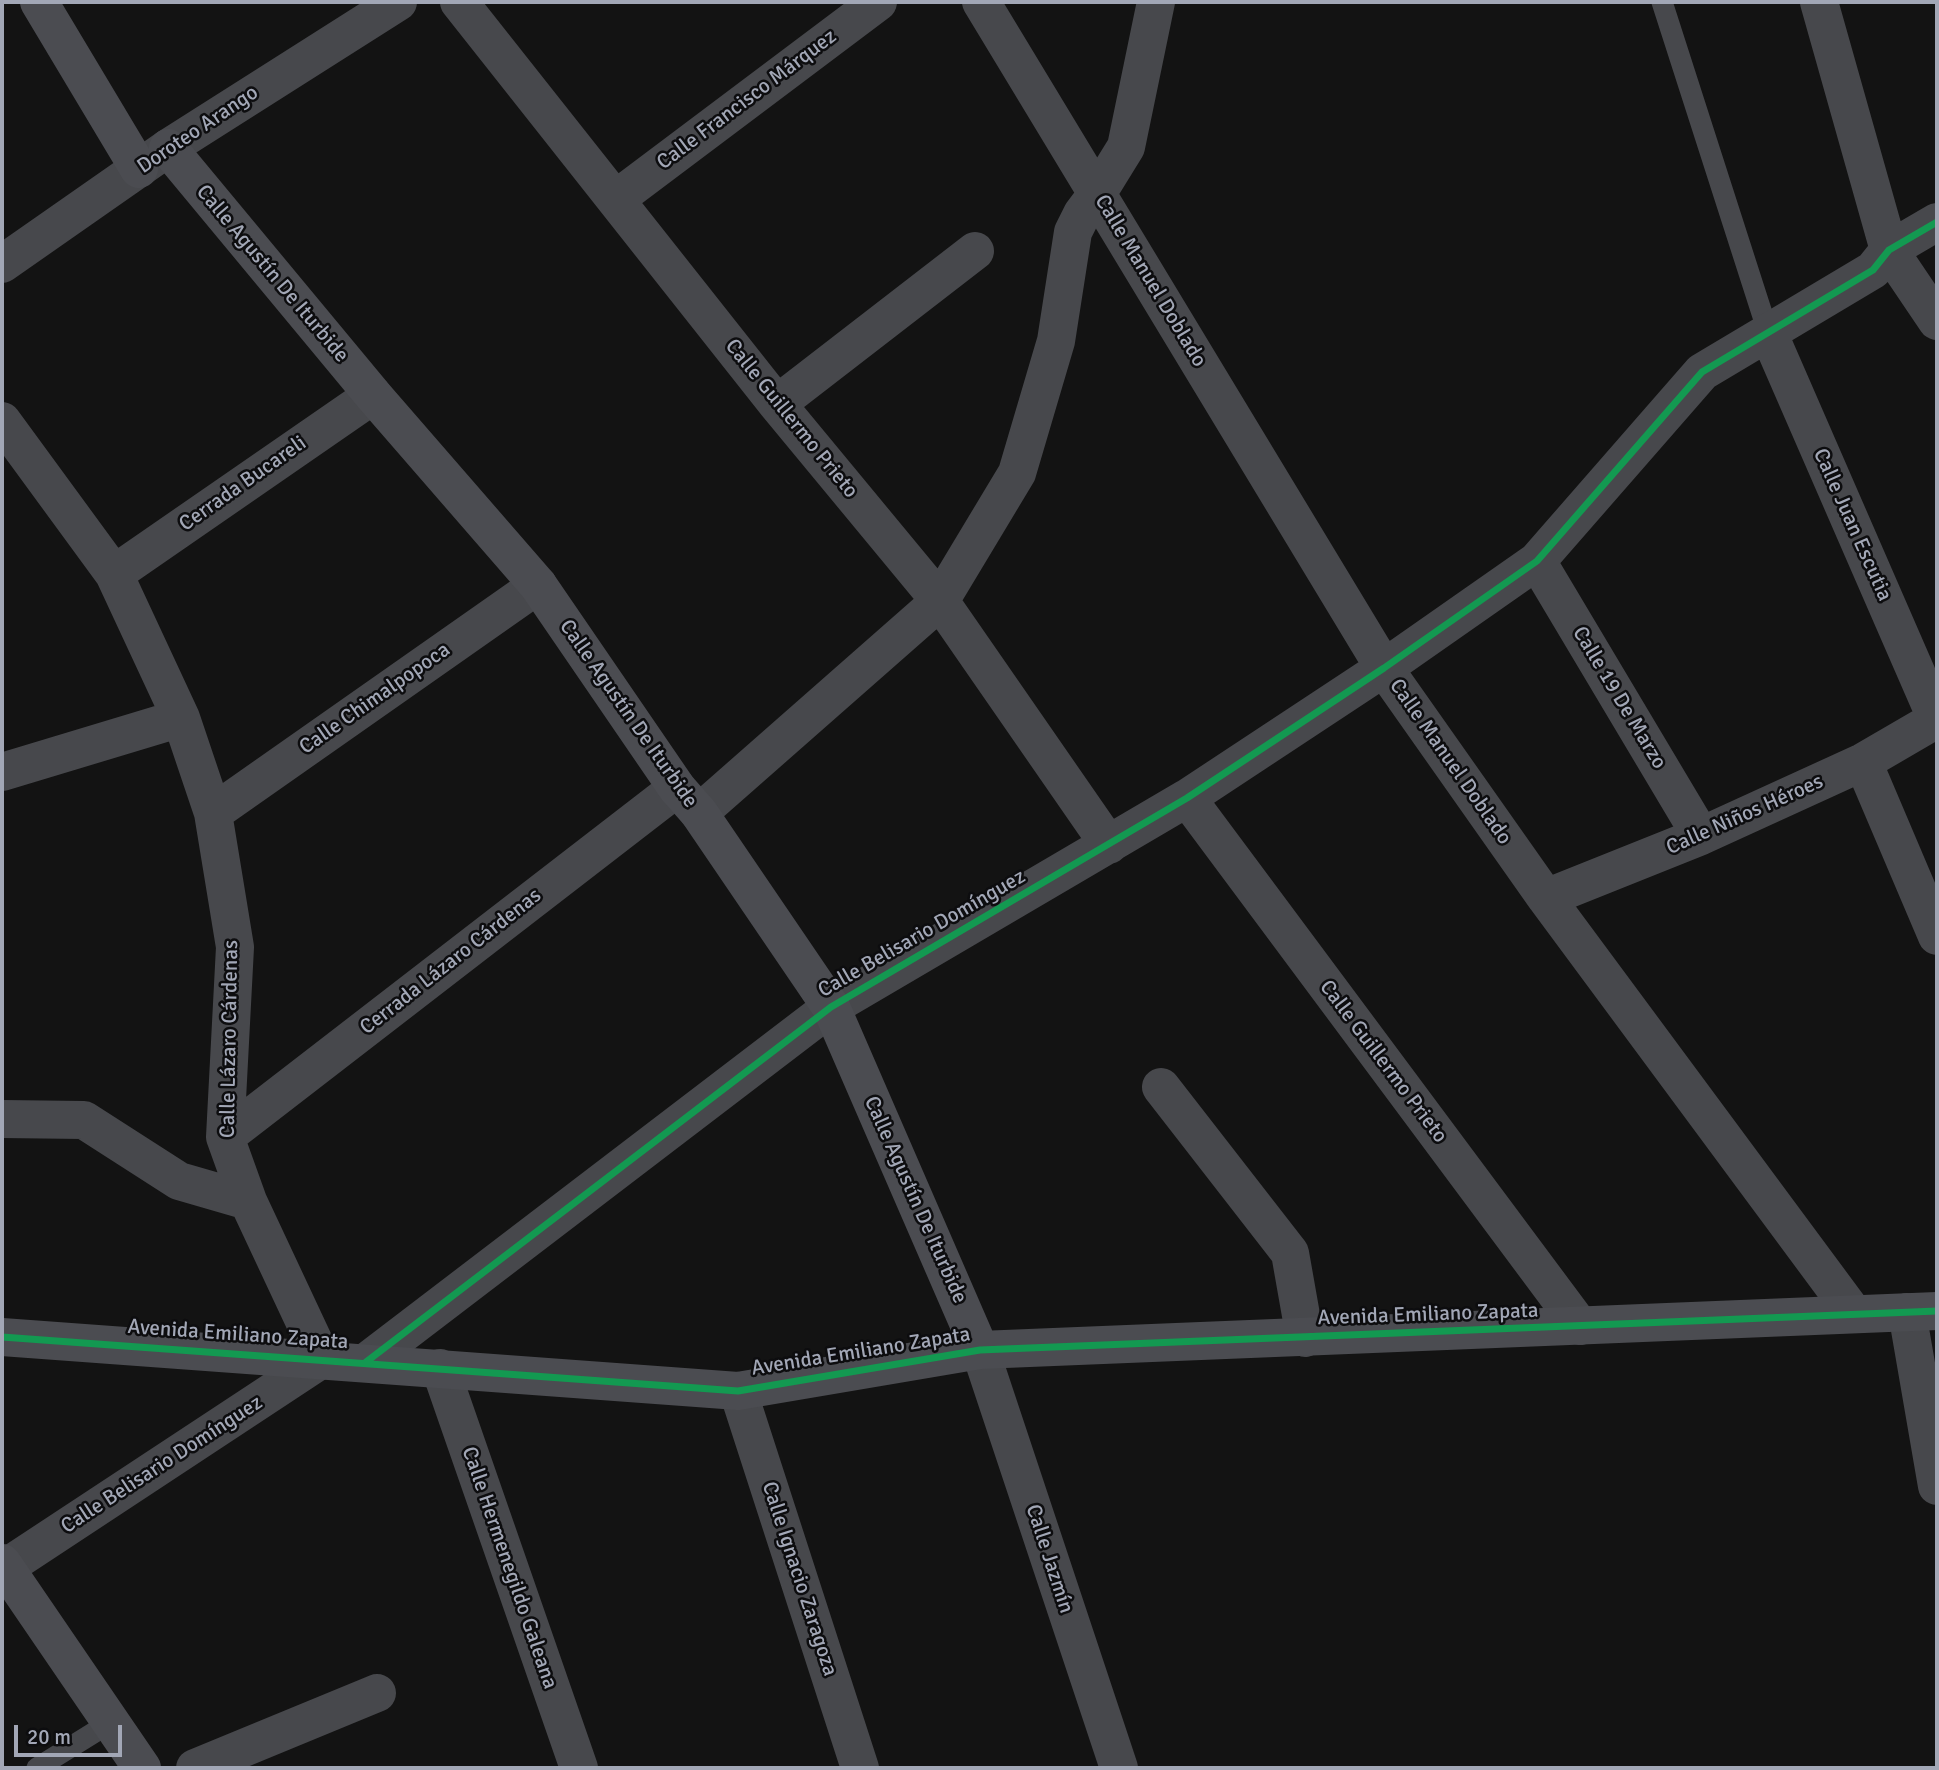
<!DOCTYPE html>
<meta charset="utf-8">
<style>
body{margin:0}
#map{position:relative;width:1939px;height:1770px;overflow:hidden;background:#131313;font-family:Signika,sans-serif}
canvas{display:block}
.frame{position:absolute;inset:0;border:4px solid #a2a7b6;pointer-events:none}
.scale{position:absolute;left:14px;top:1725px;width:108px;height:32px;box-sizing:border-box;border:4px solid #a2a7b6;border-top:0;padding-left:9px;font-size:21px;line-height:24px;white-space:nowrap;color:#a2a7b6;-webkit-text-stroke:5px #0d0d0f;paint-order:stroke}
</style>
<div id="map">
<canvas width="1939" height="1770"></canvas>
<div class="frame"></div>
<div class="scale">20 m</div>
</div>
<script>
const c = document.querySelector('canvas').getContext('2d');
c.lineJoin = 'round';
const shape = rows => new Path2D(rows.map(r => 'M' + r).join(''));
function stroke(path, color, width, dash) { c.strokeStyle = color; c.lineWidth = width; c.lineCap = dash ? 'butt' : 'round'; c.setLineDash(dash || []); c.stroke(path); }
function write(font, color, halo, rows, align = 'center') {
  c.font = font + ' Signika,sans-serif'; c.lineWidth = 5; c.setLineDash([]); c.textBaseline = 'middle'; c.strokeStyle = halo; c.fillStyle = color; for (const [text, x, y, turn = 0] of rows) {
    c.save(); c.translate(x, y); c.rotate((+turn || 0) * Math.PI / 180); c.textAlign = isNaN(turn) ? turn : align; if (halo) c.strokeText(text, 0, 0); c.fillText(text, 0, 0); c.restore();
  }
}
stroke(shape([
 [1662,2,1768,332],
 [37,1768,111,1722]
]), '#47484c', 21);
stroke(shape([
 [459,2,777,404,940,601,1109,845],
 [981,2,1384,668,1546,898,1854,1314],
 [1819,2,1889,250,1937,321],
 [616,199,878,2],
 [2,264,168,148,398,2],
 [1768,332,1936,718],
 [777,404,975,251],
 [2,421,114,574,181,718,213,813,235,947,225,1137,248,1201,322,1359,2,1570],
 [1537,561,1701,836],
 [114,574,373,395],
 [1863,762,1937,936],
 [2,772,181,718],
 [1187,798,1580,1326],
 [213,813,538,585],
 [699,813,940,601,1017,473,1056,341,1073,232,1082,214,1097,194,1126,147,1156,2],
 [1546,898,1701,836,1863,762,1937,719],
 [1161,1087,1290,1253,1305,1338],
 [2,1119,84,1120,179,1181,248,1201],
 [225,1137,677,788],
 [1907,1312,1937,1486],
 [980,1350,1119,1768],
 [366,1362,831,1007,1187,798,1384,668,1537,561,1702,372,1873,270,1889,250,1937,222],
 [440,1368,579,1768],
 [738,1391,860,1768],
 [195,1768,377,1693]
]), '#47484c', 38);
stroke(shape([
 [39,2,139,169],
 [168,148,373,395,538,585,677,788,699,813,831,1007,980,1350],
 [2,1337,738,1391,980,1350,1937,1311],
 [2,1563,142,1768]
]), '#4b4c51', 38);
stroke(shape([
 [2,1337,738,1391,980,1350,1937,1311],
 [366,1362,831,1007,1187,798,1384,668,1537,561,1702,372,1873,270,1889,250,1937,222]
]), '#139951', 7);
write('21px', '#a2a7b6', '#0d0d0f', [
 ["Calle Francisco Márquez",747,100,-37],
 ["Doroteo Arango",198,130,-34],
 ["Calle Agustín De Iturbide",272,274,50],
 ["Calle Manuel Doblado",1150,281,59],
 ["Calle Guillermo Prieto",791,419,51],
 ["Cerrada Bucareli",243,484,-35],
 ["Calle Juan Escutia",1852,525,66],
 ["Calle 19 De Marzo",1619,698,59],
 ["Calle Chimalpopoca",375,699,-35],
 ["Calle Agustín De Iturbide",628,714,55],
 ["Calle Manuel Doblado",1450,762,55],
 ["Calle Niños Héroes",1745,815,-24],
 ["Calle Belisario Domínguez",922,934,-30],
 ["Cerrada Lázaro Cárdenas",451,962,-38],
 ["Calle Lázaro Cárdenas",230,1039,-89],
 ["Calle Guillermo Prieto",1383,1062,53],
 ["Calle Agustín De Iturbide",915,1200,66],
 ["Avenida Emiliano Zapata",1428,1315,-2],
 ["Avenida Emiliano Zapata",238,1335,4],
 ["Avenida Emiliano Zapata",861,1352,-9],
 ["Calle Belisario Domínguez",162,1465,-33],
 ["Calle Jazmín",1049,1559,72],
 ["Calle Hermenegildo Galeana",509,1568,71],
 ["Calle Ignacio Zaragoza",799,1579,72]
]);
</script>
